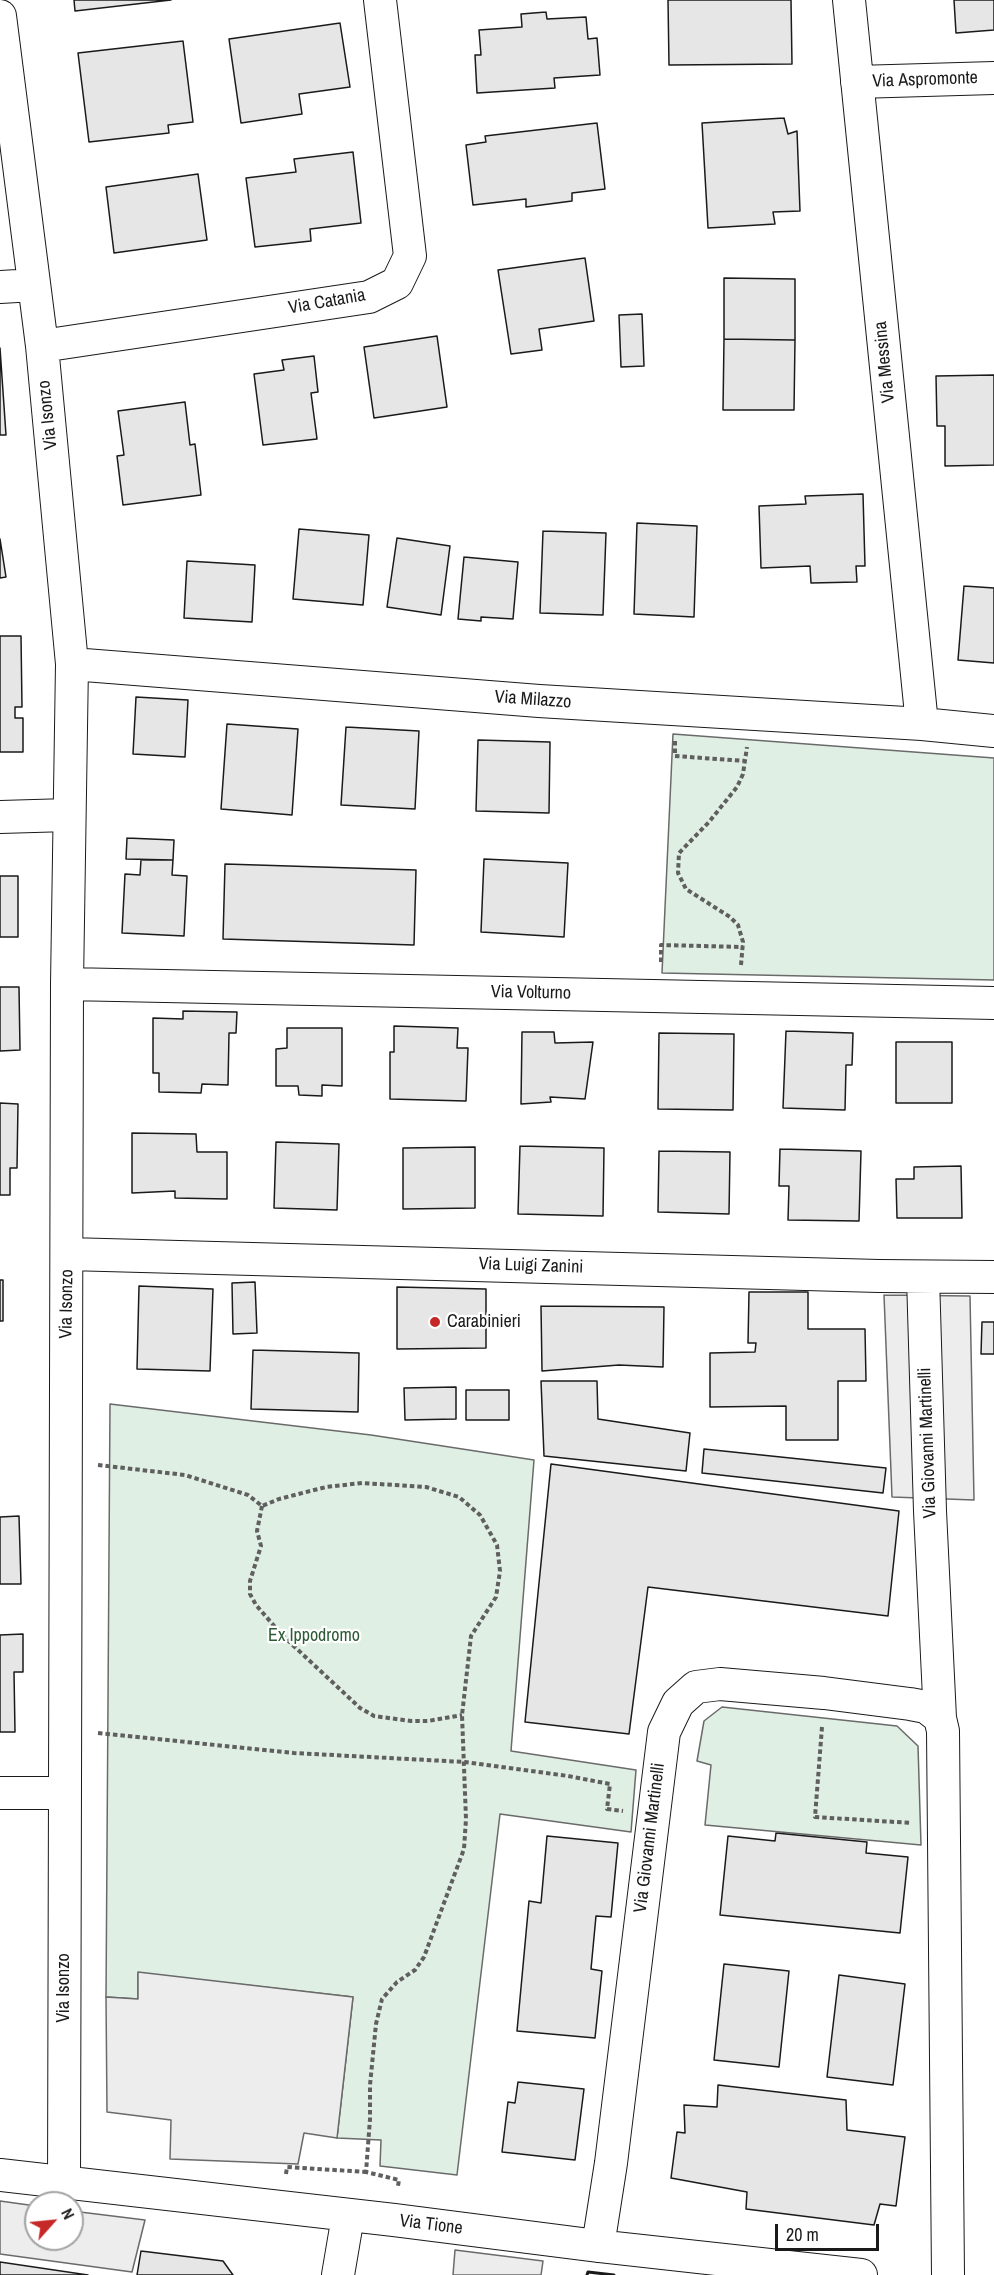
<!DOCTYPE html>
<style>
body{margin:0}
#map{position:relative;width:994px;height:2275px;overflow:hidden;background:#fff;font-family:"Archivo Narrow",sans-serif}
canvas{display:block}
.north{position:absolute;left:24px;top:2191px;width:60px;height:60px;box-sizing:border-box;background:#fff;border:2px solid #a3a3a3;border-radius:50%;rotate:63deg;font-size:16px;font-weight:700;line-height:24px;text-align:center;color:#1a1a1a}
.north::after{content:'';display:block;margin:auto;width:21px;height:27px;background:#c62828;clip-path:polygon(50% 0,100% 100%,50% 72%,0 100%)}
.scale{position:absolute;left:775px;top:2224px;width:104px;height:27px;box-sizing:border-box;border:3px solid #1a1a1a;border-top:0;padding-left:8px;font-size:18px;line-height:21px;white-space:nowrap;color:#1a1a1a;-webkit-text-stroke:4px #fff;paint-order:stroke}
</style>
<div id="map">
<canvas width="994" height="2275"></canvas>
<div class="north">N</div>
<div class="scale">20 m</div>
</div>
<script>
const c = document.querySelector('canvas').getContext('2d');
c.lineJoin = 'round';
function fillPath(path, color) { c.fillStyle = color; c.fill(path, 'evenodd'); }
const shape = rows => new Path2D(rows.map(r => 'M' + r).join(''));
function stroke(path, color, width, dash) { c.strokeStyle = color; c.lineWidth = width; c.lineCap = dash ? 'butt' : 'round'; c.setLineDash(dash || []); c.stroke(path); }
function write(font, color, halo, rows, align = 'center') {
  c.font = font + ' "Archivo Narrow",sans-serif'; c.lineWidth = 4.5; c.setLineDash([]); c.textBaseline = 'middle'; c.strokeStyle = halo; c.fillStyle = color; for (const [text, x, y, turn = 0] of rows) {
    c.save(); c.translate(x, y); c.rotate((+turn || 0) * Math.PI / 180); c.textAlign = isNaN(turn) ? turn : align; if (halo) c.strokeText(text, 0, 0); c.fillText(text, 0, 0); c.restore();
  }
}
const green = shape([
 [673,734,994,758,994,980,662,973,673,734],
 [110,1404,371,1435,534,1460,511,1751,636,1770,631,1832,500,1814,457,2175,380,2166,381,2140,337,2138,353,1997,138,1973,138,1999,106,1997,110,1404],
 [722,1707,897,1726,918,1746,921,1845,705,1825,711,1765,697,1761,704,1721,722,1707]
]);
fillPath(green, '#e0efe3');
stroke(green, '#6a6a6a', 1.5);
const parking = shape([
 [884,1295,970,1296,974,1500,892,1497,884,1295],
 [138,1972,353,1997,337,2138,304,2133,298,2164,170,2159,171,2120,107,2112,106,1997,138,1999,138,1972],
 [0,2201,36,2206,36,2239,72,2239,72,2211,145,2220,132,2272,0,2254,0,2201],
 [455,2250,543,2261,541,2275,453,2275,455,2250]
]);
fillPath(parking, '#ededed');
stroke(parking, '#6a6a6a', 1.5);
const building = shape([
 [74,0,171,0,75,11,74,0],
 [668,0,791,0,792,64,669,65,668,0],
 [954,0,994,0,994,30,956,33,954,0],
 [546,12,547,19,586,17,588,39,597,38,600,75,554,78,555,88,477,93,475,55,481,55,479,30,522,27,521,14,546,12],
 [340,23,350,87,299,94,302,114,241,123,229,39,340,23],
 [183,41,193,122,168,125,169,133,89,142,78,53,183,41],
 [784,118,788,134,797,131,800,211,773,212,775,224,708,228,702,123,784,118],
 [597,123,605,189,572,193,572,201,526,207,526,199,473,205,466,145,486,142,485,136,597,123],
 [353,152,361,223,310,229,311,241,255,247,246,178,296,172,294,159,353,152],
 [198,174,207,240,114,253,106,187,198,174],
 [585,258,594,321,539,329,542,350,511,354,498,270,585,258],
 [724,278,795,279,795,340,724,339,724,278],
 [642,314,644,366,621,367,619,315,642,314],
 [437,336,447,407,374,418,364,347,437,336],
 [724,339,795,340,794,410,723,410,724,339],
 [0,348,6,435,0,435,0,348],
 [314,356,318,392,311,393,317,439,263,445,254,374,284,370,282,360,314,356],
 [994,375,994,465,945,466,945,426,937,426,936,376,994,375],
 [185,402,190,445,195,444,201,495,123,505,117,456,124,455,118,411,185,402],
 [863,494,865,566,856,566,857,582,811,583,810,566,761,568,759,506,806,504,805,496,863,494],
 [637,523,697,526,694,617,634,614,637,523],
 [299,529,369,535,363,605,293,599,299,529],
 [543,531,606,533,603,615,540,613,543,531],
 [397,538,450,546,441,615,387,607,397,538],
 [0,539,6,577,0,578,0,539],
 [464,557,518,562,513,619,481,617,481,621,458,619,464,557],
 [187,561,255,565,252,622,184,618,187,561],
 [964,586,994,588,994,663,958,660,964,586],
 [0,636,21,636,22,707,15,707,15,718,23,718,23,752,0,752,0,636],
 [136,697,188,700,185,757,133,754,136,697],
 [227,724,298,729,292,815,221,809,227,724],
 [346,727,419,731,415,809,341,805,346,727],
 [478,740,550,742,549,813,476,811,478,740],
 [127,838,174,840,173,860,126,859,127,838],
 [484,859,568,863,564,937,481,932,484,859],
 [141,860,173,860,172,875,187,876,184,936,122,933,125,874,140,875,141,860],
 [225,864,416,870,414,945,223,939,225,864],
 [0,876,18,876,18,937,0,937,0,876],
 [0,987,19,987,20,1050,0,1051,0,987],
 [183,1011,237,1012,236,1033,229,1033,228,1085,202,1084,201,1093,159,1092,159,1073,153,1073,153,1018,183,1019,183,1011],
 [394,1026,458,1028,457,1048,468,1048,466,1101,390,1099,390,1052,394,1052,394,1026],
 [287,1028,342,1028,342,1086,322,1085,322,1096,299,1095,298,1086,276,1086,276,1049,287,1048,287,1028],
 [786,1031,853,1033,852,1065,846,1065,845,1110,783,1108,786,1031],
 [522,1032,554,1032,555,1043,593,1042,585,1099,550,1097,551,1102,521,1104,522,1032],
 [659,1033,734,1034,733,1110,658,1109,659,1033],
 [896,1042,952,1042,952,1103,896,1103,896,1042],
 [0,1103,18,1104,17,1168,10,1168,10,1195,0,1195,0,1103],
 [132,1133,196,1134,197,1152,227,1152,227,1199,175,1198,175,1191,132,1193,132,1133],
 [276,1142,339,1144,337,1210,274,1208,276,1142],
 [520,1146,604,1148,603,1216,518,1214,520,1146],
 [475,1147,475,1208,403,1209,403,1148,475,1147],
 [780,1149,861,1151,859,1221,788,1220,789,1186,779,1186,780,1149],
 [659,1151,730,1152,729,1214,658,1212,659,1151],
 [961,1166,962,1218,897,1218,896,1179,914,1179,914,1167,961,1166],
 [0,1280,3,1280,3,1321,0,1321,0,1280],
 [255,1282,257,1333,233,1334,232,1283,255,1282],
 [139,1286,213,1289,210,1371,137,1369,139,1286],
 [397,1287,486,1289,486,1348,397,1349,397,1287],
 [749,1292,808,1292,808,1329,865,1329,866,1381,838,1381,838,1440,786,1440,786,1406,710,1407,710,1353,755,1352,756,1343,748,1343,749,1292],
 [541,1306,664,1307,663,1367,619,1365,542,1371,541,1306],
 [982,1322,994,1322,994,1354,981,1354,982,1322],
 [253,1350,359,1353,358,1412,251,1409,253,1350],
 [541,1381,597,1381,598,1419,690,1433,686,1471,544,1456,541,1381],
 [456,1387,456,1419,405,1420,404,1388,456,1387],
 [466,1390,509,1390,509,1420,466,1420,466,1390],
 [704,1449,886,1468,883,1493,702,1473,704,1449],
 [551,1464,899,1511,888,1616,648,1587,629,1734,525,1722,551,1464],
 [19,1516,21,1584,0,1584,0,1517,19,1516],
 [23,1634,23,1672,14,1672,15,1732,0,1732,0,1635,23,1634],
 [776,1833,867,1842,866,1853,908,1857,900,1933,720,1915,728,1836,775,1841,776,1833],
 [547,1836,618,1843,611,1917,596,1916,591,1969,602,1971,595,2038,517,2031,529,1901,541,1903,547,1836],
 [724,1964,789,1971,779,2067,714,2060,724,1964],
 [839,1975,905,1984,893,2085,827,2077,839,1975],
 [518,2082,584,2089,575,2160,502,2152,508,2102,515,2103,518,2082],
 [718,2085,846,2100,847,2130,905,2137,896,2206,880,2204,874,2225,746,2209,747,2192,671,2178,677,2132,685,2133,684,2105,717,2107,718,2085],
 [141,2251,223,2261,233,2275,137,2275,141,2251],
 [0,2262,88,2275,0,2275,0,2262]
]);
fillPath(building, '#e6e6e6');
stroke(building, '#1a1a1a', 1.5);
const street = shape([
 [849,0,922,724],
 [0,16,42,346,72,664,67,984,64,2183],
 [857,82,994,78],
 [0,287,34,285],
 [42,346,369,297,397,283,410,256,380,0],
 [72,664,539,701,922,724,994,731],
 [0,817,68,815],
 [67,984,994,1003],
 [68,1254,879,1276,994,1277],
 [923,1277,930,1511,940,1718],
 [0,1793,64,1793],
 [0,2175,394,2220,598,2246,861,2275],
 [598,2246,611,2163,664,1732,678,1703,696,1687,720,1684,824,1693,910,1704,926,1707,940,1718,943,1731,948,2275],
 [338,2275,348,2216]
]);
stroke(street, '#1a1a1a', 34);
stroke(shape([
 [675,741,675,756,745,761],
 [661,962,661,945,743,947],
 [741,965,743,942,738,925,730,917,686,889,678,873,679,853,709,822,737,787,743,774,747,747],
 [98,1465,185,1475,248,1495,262,1506,279,1499,326,1487,362,1483,426,1487,459,1497,480,1515,497,1545,500,1571,496,1597,471,1636,469,1654,462,1715,466,1819,464,1849,424,1957,415,1970,397,1982,382,1999,376,2024,370,2085,370,2119,366,2172,399,2180,398,2186],
 [262,1506,257,1531,261,1546,250,1581,250,1594,256,1605,282,1635,360,1708,374,1716,411,1721,428,1721,462,1715],
 [822,1727,815,1817,912,1823],
 [98,1733,294,1753,465,1762,568,1776,610,1784,607,1809,623,1811],
 [286,2174,287,2167,366,2172]
]), '#5f5f5f', 4, [4.5, 3]);
stroke(street, '#fff', 32);
stroke(shape([
 [587,2275,588,2272,614,2275]
]), '#1a1a1a', 3);
for (const [x, y, r, color] of [
 [435,1322,6,"#c62828"]
]) { const dot = new Path2D(); dot.arc(x, y, r, 0, 2 * Math.PI); c.fillStyle = color; c.fill(dot); stroke(dot, '#fff', 2); }
write('18px', '#1a1a1a', '#fff', [
 ["Via Aspromonte",925,80,-2],
 ["Via Catania",327,302,-10],
 ["Via Messina",885,362,-96],
 ["Via Isonzo",48,415,-96],
 ["Via Milazzo",533,700,4],
 ["Via Volturno",531,993,1],
 ["Via Luigi Zanini",531,1266,2],
 ["Via Isonzo",67,1304,-89],
 ["Via Giovanni Martinelli",928,1443,-92],
 ["Via Giovanni Martinelli",650,1838,-83],
 ["Via Isonzo",64,1988,-90],
 ["Via Tione",431,2225,7]
]);
write('18px', '#1a1a1a', '#fff', [
 ["Carabinieri",447,1322]
], 'left');
write('18px', '#2b5a34', '#fff', [
 ["Ex Ippodromo",314,1636]
]);
</script>
